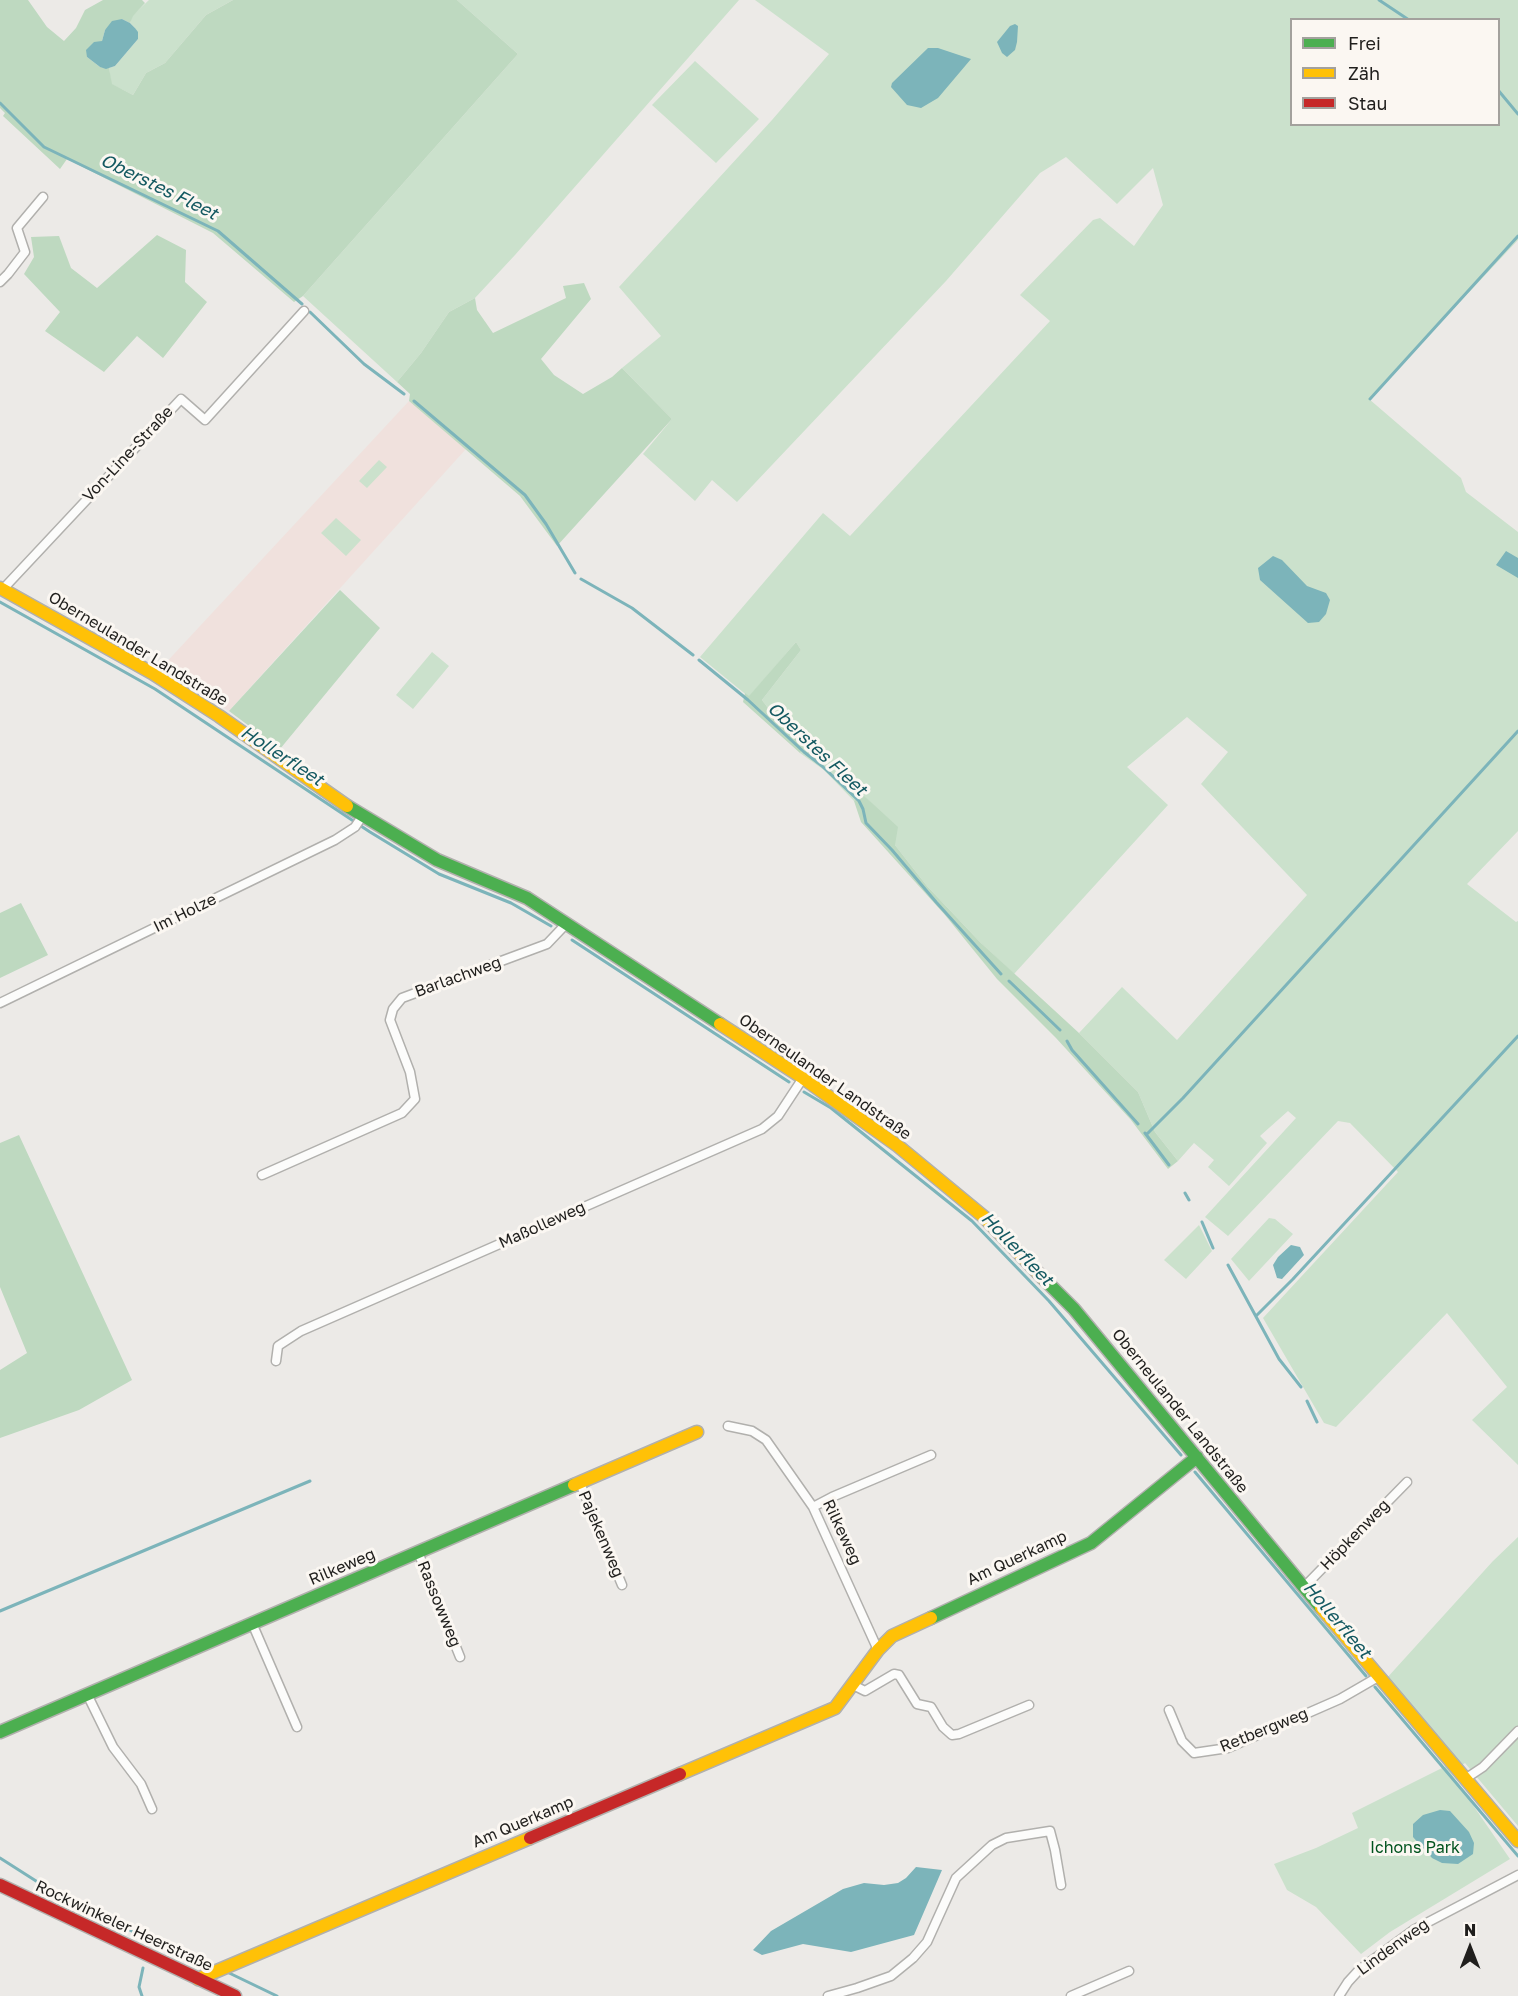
<!DOCTYPE html>
<meta charset="utf-8">
<style>
body{margin:0}
#map{position:relative;width:1518px;height:1996px;overflow:hidden;background:#eceae7;font-family:"Golos Text",sans-serif}
canvas{display:block}
.legend{position:absolute;left:1290px;top:18px;width:210px;height:108px;box-sizing:border-box;background:#fbf7f2;border:2px solid #a3a19d;margin:0;padding:8px 10px;list-style:none;font-size:18px;color:#201f1d}
.legend li{display:flex;align-items:center;gap:12px;height:30px}
.legend b{width:30px;border:2px solid #a3a19d}
.north{position:absolute;left:1440px;top:1918px;width:60px;height:60px;-webkit-text-stroke:4px #fbf7f2;paint-order:stroke;rotate:0deg;font-size:16px;font-weight:700;line-height:24px;text-align:center;color:#201f1d}
.north::after{content:'';display:block;margin:auto;width:21px;height:27px;background:#201f1d;clip-path:polygon(50% 0,100% 100%,50% 72%,0 100%)}
</style>
<div id="map">
<canvas width="1518" height="1996"></canvas>
<ul class="legend">
<li><b style="height:8px;background:#4caf50"></b>Frei</li>
<li><b style="height:8px;background:#ffc107"></b>Zäh</li>
<li><b style="height:8px;background:#c62828"></b>Stau</li>
</ul>
<div class="north">N</div>
</div>
<script>
const c = document.querySelector('canvas').getContext('2d');
c.lineJoin = 'round';
function fillPath(path, color) { c.fillStyle = color; c.fill(path, 'evenodd'); }
const shape = rows => new Path2D(rows.map(r => 'M' + r).join(''));
function stroke(path, color, width, dash) { c.strokeStyle = color; c.lineWidth = width; c.lineCap = dash ? 'butt' : 'round'; c.setLineDash(dash || []); c.stroke(path); }
function write(font, color, halo, rows, align = 'center') {
  c.font = font + ' "Golos Text",sans-serif'; c.lineWidth = 6; c.setLineDash([]); c.textBaseline = 'middle'; c.strokeStyle = halo; c.fillStyle = color; for (const [text, x, y, turn = 0] of rows) {
    c.save(); c.translate(x, y); c.rotate((+turn || 0) * Math.PI / 180); c.textAlign = isNaN(turn) ? turn : align; if (halo) c.strokeText(text, 0, 0); c.fillText(text, 0, 0); c.restore();
  }
}
fillPath(shape([
 [409,401,466,449,229,711,161,668]
]), '#f0e1dd');
fillPath(shape([
 [149,0,233,0,206,15,165,63,146,73,133,95,111,84,109,68,115,66,138,39,135,28,130,23,132,16],
 [457,0,739,0,515,255,475,298,449,312,421,353,397,382,303,296,518,54],
 [755,0,1518,0,1518,240,1369,399,1461,478,1466,492,1518,532,1518,831,1467,884,1516,922,1518,921,1518,1465,1472,1420,1507,1387,1447,1313,1336,1427,1324,1423,1263,1318,1398,1172,1350,1123,1338,1121,1228,1236,1205,1217,1296,1118,1288,1111,1260,1136,1267,1143,1229,1186,1208,1167,1214,1160,1194,1143,1178,1161,1155,1132,1138,1092,1079,1033,1122,987,1177,1040,1307,895,1201,784,1228,752,1187,717,1127,767,1168,805,1014,974,980,942,927,886,895,845,875,807,861,793,854,801,824,770,800,753,805,746,780,724,762,700,801,650,796,642,749,697,700,657,823,513,850,536,1050,321,1020,295,1093,220,1100,218,1134,246,1163,205,1153,168,1117,204,1066,157,1040,173,946,281,737,502,712,480,695,501,643,454,672,419,622,368,661,336,619,287,772,120,829,54],
 [1292,20,1498,20,1498,124,1292,124],
 [695,61,759,119,716,163,652,105],
 [379,460,387,467,367,488,359,481],
 [336,518,361,540,346,556,321,533],
 [432,652,449,666,413,709,396,695],
 [1269,1218,1275,1219,1293,1234,1249,1281,1231,1259],
 [1199,1225,1212,1251,1186,1279,1164,1260],
 [1518,1537,1518,1826,1465,1763,1461,1766,1386,1679,1493,1561],
 [1446,1766,1510,1859,1390,1932,1361,1954,1316,1907,1287,1890,1274,1864,1316,1848,1358,1828,1352,1813]
]), '#cbe1cc');
fillPath(shape([
 [0,0,28,0,47,27,64,41,76,28,85,10,103,0,142,0,145,3,133,16,130,23,122,19,105,30,102,41,87,57,100,67,109,68,112,84,133,95,146,73,165,63,206,15,233,0,457,0,518,54,303,296,294,302,213,233,67,159,60,169,3,116,5,113,0,108],
 [157,235,186,250,185,282,207,302,163,358,137,336,104,372,45,331,60,312,24,274,34,257,31,237,59,236,71,268,97,288],
 [584,283,591,299,541,359,554,375,583,394,612,377,622,368,672,419,557,546,520,496,409,401,410,394,397,382,421,353,449,312,475,298,477,310,493,333,566,298,563,286],
 [340,590,380,628,280,749,229,711],
 [796,642,801,650,762,700,780,724,805,747,800,753,743,702,745,693,749,696],
 [861,793,898,827,895,845,927,886,980,942,1079,1033,1138,1092,1155,1132,1178,1161,1168,1169,1131,1120,1056,1038,997,979,945,915,861,822,854,801],
 [21,903,48,955,0,978,0,913],
 [19,1135,132,1380,79,1410,0,1438,0,1370,27,1353,0,1287,0,1143]
]), '#bed9c0');
fillPath(shape([
 [122,19,130,23,135,28,138,32,138,39,115,66,106,69,100,67,87,57,86,50,94,42,102,41,105,30,112,21],
 [1015,24,1018,26,1017,42,1015,50,1007,57,1002,53,997,42,1010,26],
 [928,48,938,48,971,59,938,98,921,108,907,105,891,87,892,83],
 [1506,551,1518,558,1518,578,1496,565],
 [1273,556,1282,560,1307,586,1326,593,1330,600,1326,614,1319,622,1308,623,1260,580,1258,568],
 [1291,1245,1300,1247,1304,1255,1282,1279,1277,1278,1273,1265,1278,1257],
 [1440,1810,1450,1811,1469,1832,1474,1843,1473,1854,1458,1864,1442,1863,1432,1858,1413,1837,1413,1824,1423,1815],
 [916,1867,942,1870,914,1935,851,1952,803,1944,762,1955,753,1950,771,1931,843,1889,864,1883,884,1885,898,1883,906,1878]
]), '#7cb4ba');
stroke(shape([
 [1379,0,1409,20],
 [1498,90,1518,114],
 [0,103,44,147,218,231,302,304],
 [310,312,364,364,404,394],
 [1370,399,1518,236],
 [414,401,525,495,546,524,575,573],
 [581,579,632,608,693,655],
 [0,602,155,689,370,832,439,874,511,903,551,926],
 [699,660,748,700,804,752,822,766,859,801,863,809,866,823,892,850,936,902,1001,974],
 [572,940,789,1082],
 [1009,981,1060,1030],
 [1067,1041,1072,1050,1138,1124],
 [804,1092,831,1108,972,1221,1049,1301,1181,1455],
 [1145,1133,1169,1165],
 [1147,1134,1183,1098,1518,731],
 [1185,1193,1189,1200],
 [1202,1222,1213,1248],
 [1228,1265,1279,1359,1301,1387],
 [1256,1316,1293,1279,1518,1036],
 [1307,1401,1317,1422],
 [1195,1472,1366,1676],
 [0,1611,310,1481],
 [1375,1687,1518,1856],
 [0,1858,58,1895,150,1940,213,1966],
 [225,1971,277,1996],
 [142,1996,139,1987,143,1968]
]), '#7cb4ba', 3);
const street = shape([
 [0,282,8,274,25,252,17,228,43,197],
 [3,589,181,399,205,420,304,311],
 [0,1003,335,840,355,827,363,815],
 [262,1175,402,1113,415,1099,410,1072,390,1020,393,1009,402,998,547,944,567,923],
 [276,1361,278,1346,301,1331,762,1129,778,1116,803,1078],
 [728,1426,752,1431,766,1440,813,1507,878,1650],
 [580,1483,622,1585],
 [813,1507,832,1497,931,1455],
 [418,1552,460,1657],
 [1304,1587,1407,1482],
 [252,1623,297,1727],
 [853,1685,865,1691,894,1674,899,1675,917,1704,931,1707,943,1727,952,1735,959,1734,1029,1705],
 [87,1694,113,1747,141,1784,152,1809],
 [1169,1710,1182,1741,1194,1753,1228,1748,1340,1699,1378,1677],
 [1465,1779,1483,1767,1518,1731],
 [828,1996,857,1988,891,1976,913,1958,927,1942,956,1878,992,1845,1006,1838,1050,1831,1055,1850,1061,1885],
 [1071,1996,1129,1971],
 [1339,1996,1348,1982,1359,1970,1415,1929,1518,1875]
]);
const fast = shape([
 [347,806,437,860,527,898,720,1024],
 [1043,1278,1074,1309,1321,1608],
 [931,1618,1091,1543,1197,1457],
 [0,1732,574,1485]
]);
const slow = shape([
 [0,588,152,673,219,716,347,806],
 [720,1024,803,1078,898,1146,984,1217,1043,1278],
 [574,1485,697,1432],
 [1321,1608,1518,1841],
 [680,1774,835,1708,878,1650,892,1636,931,1618],
 [198,1979,530,1838]
]);
const jam = shape([
 [530,1838,680,1774],
 [0,1885,235,1996]
]);
stroke(street, '#b1b0ad', 11);
stroke(fast, '#b1b0ad', 15);
stroke(slow, '#b1b0ad', 15);
stroke(jam, '#b1b0ad', 15);
stroke(street, '#fcfcfb', 8);
stroke(fast, '#4caf50', 12);
stroke(slow, '#ffc107', 12);
stroke(jam, '#c62828', 12);
write('16px', '#201f1d', '#fbf7f2', [
 ["Von-Line-Straße",128,454,-47],
 ["Oberneulander Landstraße",138,649,31],
 ["Im Holze",185,913,-26],
 ["Barlachweg",458,977,-20],
 ["Oberneulander Landstraße",825,1077,35],
 ["Maßolleweg",542,1225,-24],
 ["Oberneulander Landstraße",1180,1411,51],
 ["Rilkeweg",842,1532,65],
 ["Pajekenweg",601,1534,67],
 ["Höpkenweg",1355,1535,-46],
 ["Am Querkamp",1017,1558,-25],
 ["Rilkeweg",342,1567,-23],
 ["Rassowweg",439,1604,68],
 ["Retbergweg",1264,1730,-22],
 ["Am Querkamp",523,1822,-23],
 ["Rockwinkeler Heerstraße",124,1926,25],
 ["Lindenweg",1393,1947,-36]
]);
write('16px', '#00531e', '#fbf7f2', [
 ["Ichons Park",1415,1848]
]);
write('italic 18px', '#145961', '#fbf7f2', [
 ["Oberstes Fleet",159,187,26],
 ["Oberstes Fleet",817,749,43],
 ["Hollerfleet",282,756,33],
 ["Hollerfleet",1017,1249,46],
 ["Hollerfleet",1337,1620,50]
]);
</script>
